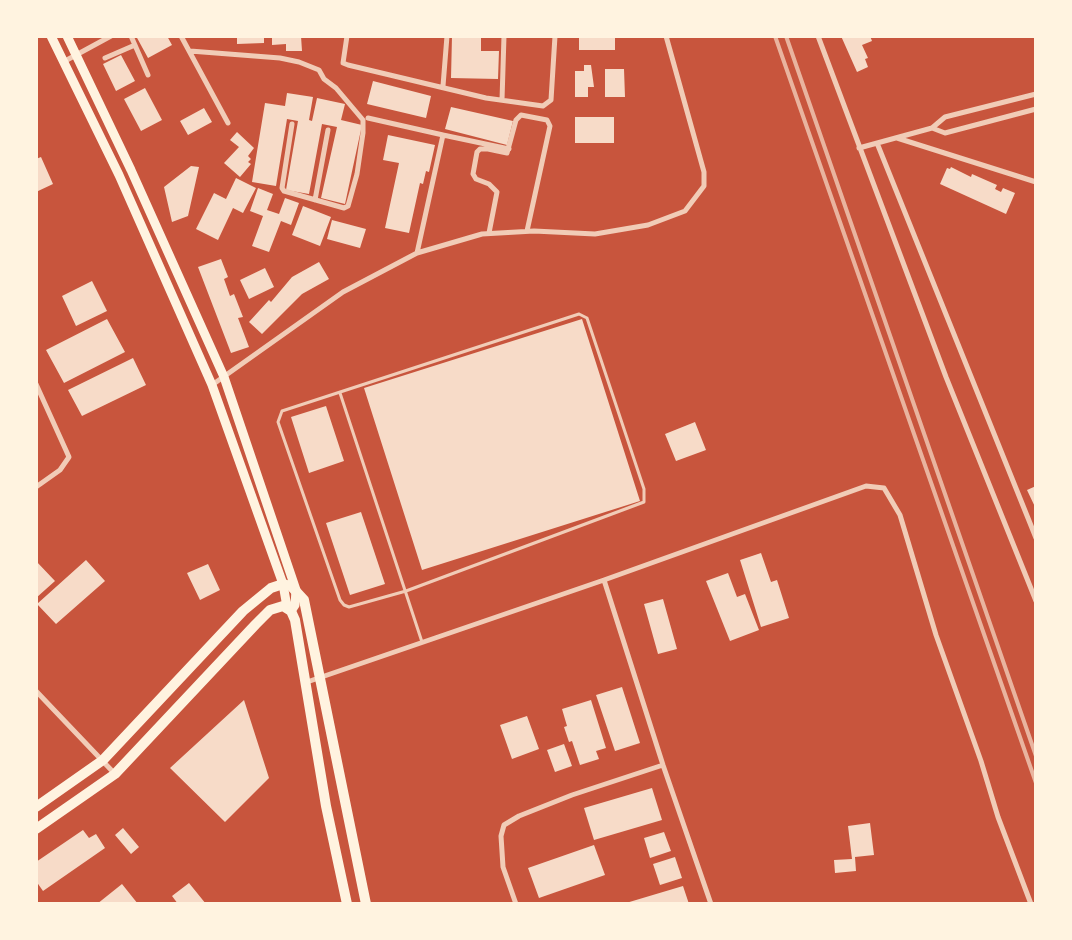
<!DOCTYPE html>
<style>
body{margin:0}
#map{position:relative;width:1072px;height:940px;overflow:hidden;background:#c8553d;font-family:Bitter,serif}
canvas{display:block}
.frame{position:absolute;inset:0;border:38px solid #fff3e0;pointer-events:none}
</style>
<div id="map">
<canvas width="1072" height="940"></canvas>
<div class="frame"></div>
</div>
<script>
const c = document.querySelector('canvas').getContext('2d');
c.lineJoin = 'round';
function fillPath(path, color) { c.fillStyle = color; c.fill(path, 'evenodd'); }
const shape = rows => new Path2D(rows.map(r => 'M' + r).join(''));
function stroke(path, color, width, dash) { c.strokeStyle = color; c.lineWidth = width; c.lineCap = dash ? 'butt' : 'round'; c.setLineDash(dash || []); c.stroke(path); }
fillPath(shape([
 [136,36,167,36,172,45,148,58],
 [237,36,264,36,264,43,237,44],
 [272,36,301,36,302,51,286,51,286,44,272,45],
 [452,36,481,36,481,51,499,51,498,79,451,78],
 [579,36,615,36,615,50,579,50],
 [841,36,870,36,872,41,862,45,868,58,865,59,868,67,857,72],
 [121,55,135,81,116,91,103,64],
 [584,65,591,65,594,87,588,87,588,97,575,97,575,71,584,71],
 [605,69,624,69,625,97,605,97],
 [373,81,431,96,426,118,367,104],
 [145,88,162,120,141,131,124,99],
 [287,93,313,97,309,120,312,121,317,98,345,104,341,120,362,125,345,204,321,198,337,127,322,124,309,194,286,190,298,121,287,119,276,186,252,182,265,103,285,106],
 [451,107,513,121,507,145,445,129],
 [204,108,212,122,188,135,180,121],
 [575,117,614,117,614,143,575,143],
 [237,132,254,148,248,156,251,159,248,162,251,164,240,177,224,163,239,147,230,140],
 [388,135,435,145,429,172,426,171,423,184,420,183,409,233,385,228,399,163,383,160],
 [41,157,53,184,36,192,36,159],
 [191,166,199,167,188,216,172,222,164,187],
 [951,167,971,177,972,174,997,185,995,189,1001,192,1003,188,1015,193,1006,214,940,184,947,168,950,169],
 [236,178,256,188,243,213,233,208,218,240,196,229,214,193,226,199],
 [258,188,273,194,267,210,279,214,285,198,299,203,291,225,281,221,269,252,252,246,263,216,250,211],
 [303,206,331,217,320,246,292,235],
 [332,220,366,229,360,248,327,239],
 [221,259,228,277,224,279,230,296,234,294,243,317,238,318,249,347,231,353,198,267],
 [319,262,329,279,302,294,262,334,249,322,269,300,271,302,292,277],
 [265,268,274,287,249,299,240,280],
 [92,281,107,311,76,326,62,296],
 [107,319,125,352,64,383,46,350],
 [582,319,640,501,422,570,364,388],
 [133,358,146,385,82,416,68,390],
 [326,406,344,461,309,473,291,417],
 [695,422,706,450,676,461,665,434],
 [1036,486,1036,509,1027,490],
 [361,512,385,584,350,595,326,523],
 [761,553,771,582,777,580,789,618,761,627,740,560],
 [86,560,105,581,56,624,37,604],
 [36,561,55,581,36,598],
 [208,564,220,590,200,600,187,573],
 [728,573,737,597,745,594,759,630,730,641,706,581],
 [663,599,677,649,658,654,644,604],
 [622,687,640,743,615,751,596,695],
 [244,700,269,778,225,822,170,768],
 [591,700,606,748,596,751,599,759,580,765,572,741,569,742,564,727,567,726,562,709],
 [527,716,539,749,512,759,500,725],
 [564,744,572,766,555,772,547,750],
 [652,788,662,820,594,840,584,808],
 [870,823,874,855,855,857,856,871,835,873,834,860,852,859,848,826],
 [123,828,139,847,131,854,115,835],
 [83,830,89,838,96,834,105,848,43,891,36,881,36,862],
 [664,832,671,851,650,858,644,838],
 [594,845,605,875,539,898,528,868],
 [675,857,682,878,660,885,653,864],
 [189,883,206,904,178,904,172,896],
 [122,884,138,904,97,904],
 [683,886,689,904,626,904,626,903]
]), '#f7dbc8');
stroke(shape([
 [579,314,587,318,644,489,644,502,406,591,349,607,344,605,340,600,278,422,282,411,579,314],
 [340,393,422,642]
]), '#f1ccb7', 3);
stroke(shape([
 [131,36,148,75],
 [181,36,228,123],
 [347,36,343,63,348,65,486,98,543,106,551,100,555,36],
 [818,36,946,377,1036,601],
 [190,51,280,58,299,62,319,70,324,79,336,88,363,120,363,133,357,174,348,206,344,208,284,191,282,188,292,124],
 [105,58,135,45],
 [65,61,111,36],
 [443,86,447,36],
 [502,100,504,36],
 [368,118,443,135],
 [932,128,945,133,1036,109],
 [897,138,1036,182],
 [877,143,1036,538],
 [859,148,932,128,945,117,1036,94],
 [315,200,328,130],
 [489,233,497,192,489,184,476,179,473,174,477,152,480,149,488,149,507,153,516,120,521,115,547,120,550,126,527,231],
 [417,253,443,135,509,149],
 [36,384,69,457,60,470,36,487],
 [212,385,343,292,417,253,482,234,534,231,595,234,648,225,685,211,704,186,704,172,666,36],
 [604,580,866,486,884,488,900,515,936,635,981,761,998,817,1031,904],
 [307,682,604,580,663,765,711,904],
 [36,691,115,774],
 [516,904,503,867,501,836,504,825,519,816,572,795,663,765]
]), '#f1ccb7', 5);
stroke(shape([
 [51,36,119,175,212,385,283,584,287,607],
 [67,36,131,170,224,377,296,590,295,605,291,611]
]), '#fff3e0', 9);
stroke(shape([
 [36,807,103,760,243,611,271,588,283,584,291,586,304,600,366,904],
 [36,829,115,774,256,624,270,610,283,606,291,611,295,620,326,806,347,904]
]), '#fff3e0', 10);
stroke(shape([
 [775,36,1036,783],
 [786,36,1036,756]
]), '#e9b49f', 4);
</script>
